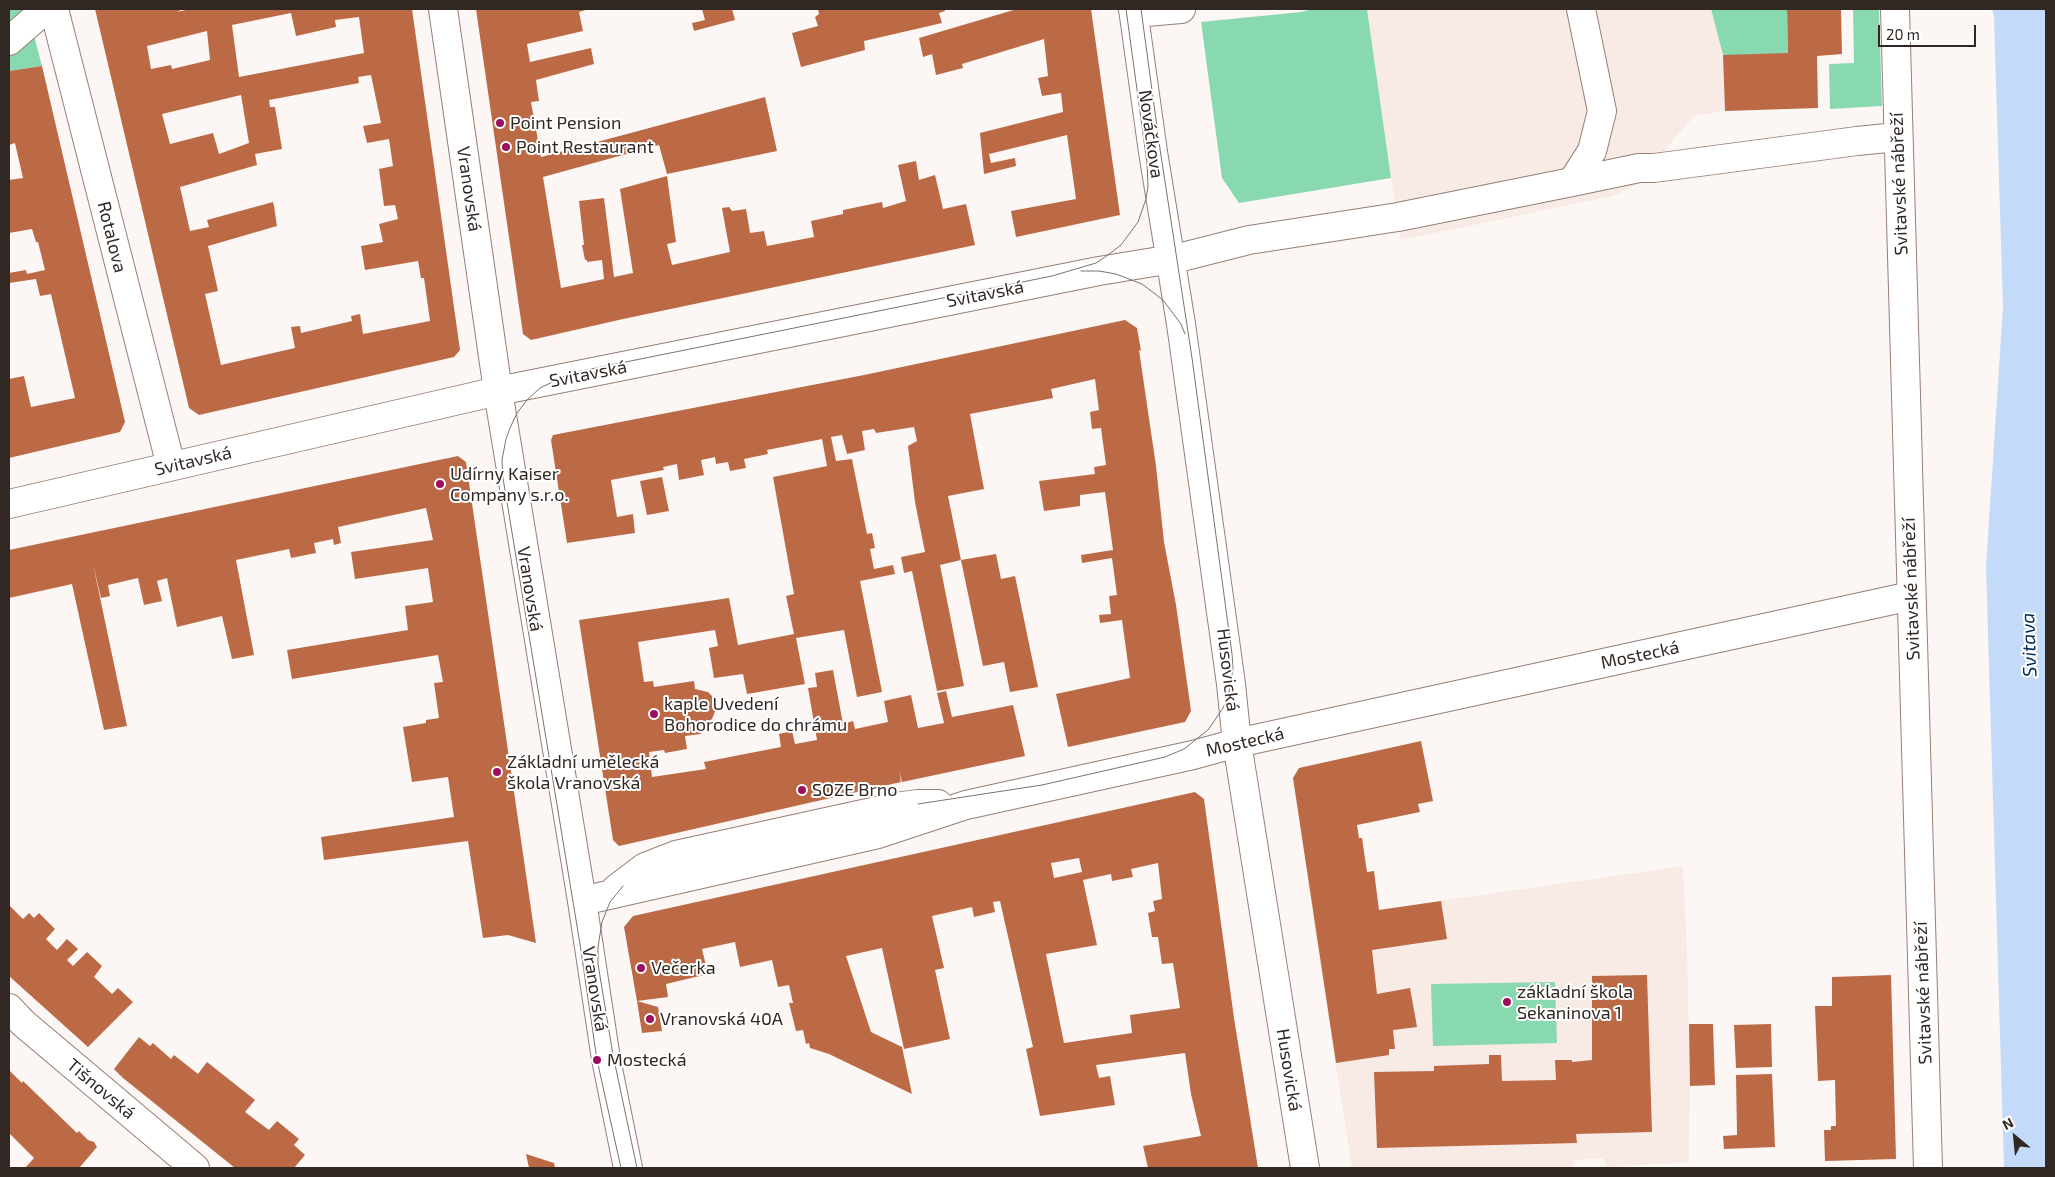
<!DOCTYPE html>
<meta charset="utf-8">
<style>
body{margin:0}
#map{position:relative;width:2055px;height:1177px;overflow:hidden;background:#fcf7f5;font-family:"Exo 2",sans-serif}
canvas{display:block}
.frame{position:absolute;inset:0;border:10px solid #312824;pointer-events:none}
.north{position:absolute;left:1990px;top:1112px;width:50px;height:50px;-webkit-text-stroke:4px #fff;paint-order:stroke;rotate:332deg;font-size:14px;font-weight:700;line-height:20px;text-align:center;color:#312824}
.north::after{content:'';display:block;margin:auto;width:18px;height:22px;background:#312824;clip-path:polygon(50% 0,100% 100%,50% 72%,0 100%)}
.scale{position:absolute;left:1878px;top:25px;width:98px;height:22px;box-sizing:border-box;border:2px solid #312824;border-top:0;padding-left:6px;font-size:15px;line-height:18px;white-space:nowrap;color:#312824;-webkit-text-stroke:4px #fff;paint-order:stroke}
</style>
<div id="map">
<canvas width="2055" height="1177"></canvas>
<div class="frame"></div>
<div class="north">N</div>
<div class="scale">20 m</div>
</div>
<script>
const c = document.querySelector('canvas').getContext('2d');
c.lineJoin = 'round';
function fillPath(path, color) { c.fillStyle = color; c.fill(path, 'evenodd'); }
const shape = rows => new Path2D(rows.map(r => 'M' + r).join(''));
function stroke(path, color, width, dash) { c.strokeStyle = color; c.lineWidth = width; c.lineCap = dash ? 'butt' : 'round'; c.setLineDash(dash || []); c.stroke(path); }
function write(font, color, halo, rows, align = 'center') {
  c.font = font + ' "Exo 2",sans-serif'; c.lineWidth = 4; c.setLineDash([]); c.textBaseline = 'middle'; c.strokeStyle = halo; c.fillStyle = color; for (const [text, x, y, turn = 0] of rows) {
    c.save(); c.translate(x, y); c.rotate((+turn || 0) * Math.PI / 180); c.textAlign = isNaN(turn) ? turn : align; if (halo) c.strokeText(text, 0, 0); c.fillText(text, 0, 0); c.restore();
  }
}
fillPath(shape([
 [1367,9,1711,9,1723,55,1725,111,1694,116,1668,146,1654,168,1643,182,1613,196,1401,240,1391,178],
 [1683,866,1687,951,1690,1086,1689,1162,1606,1167,1603,1158,1574,1160,1573,1166,1569,1167,1352,1168,1313,919]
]), '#f8eae4');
fillPath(shape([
 [9,9,27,9,42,66,9,71],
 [1312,9,1367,9,1391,178,1239,203,1222,178,1201,22,1301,12],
 [1711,9,1787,9,1788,56,1723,55],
 [1853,9,1879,9,1882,106,1830,109,1829,64,1854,63],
 [1555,982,1557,1043,1433,1046,1431,984]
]), '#89d9b0');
fillPath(shape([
 [1992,9,2046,9,2046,1168,2004,1168,1986,566,2003,307,1994,17]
]), '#c3dbf8');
fillPath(shape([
 [95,9,183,9,177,12,190,9,412,9,460,350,454,357,199,415,189,408],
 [291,13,296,36,336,27,335,20,359,17,364,53,239,77,232,25],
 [207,31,210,60,172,69,171,65,151,69,147,46],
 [371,75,381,123,363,126,367,143,389,139,393,166,379,169,384,206,395,205,398,219,379,224,383,242,361,246,365,270,418,261,421,278,424,278,430,321,363,334,360,314,351,316,352,321,301,333,300,326,291,327,295,348,221,365,205,294,218,291,208,246,277,226,274,206,273,202,207,220,209,227,190,231,180,187,257,165,255,154,282,149,275,107,270,107,269,100,359,83,358,77],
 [241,95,249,143,219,154,213,133,170,144,162,114],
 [476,9,589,9,579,12,583,31,527,44,530,62,591,48,594,64,536,80,539,101,531,102,541,157,765,97,777,151,667,174,659,145,543,177,561,288,604,279,602,260,587,262,587,260,585,260,582,245,584,245,579,201,604,198,614,277,633,273,620,189,667,176,676,242,667,244,672,265,730,252,722,208,729,207,732,211,746,209,750,233,764,231,767,246,814,237,811,221,843,214,843,210,882,202,883,208,906,201,898,165,916,161,919,180,935,175,943,209,966,204,975,245,623,319,531,340,523,334],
 [702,9,732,9,735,20,694,31,692,23,705,20],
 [818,9,944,9,945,11,939,13,942,23,864,41,865,50,801,67,792,33,818,26,815,17,819,14],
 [1017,9,1091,9,1120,215,1016,237,1011,211,1076,199,1067,135,989,154,991,163,1015,158,1016,166,984,174,980,133,1063,112,1061,93,1042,96,1038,78,1048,76,1044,39,962,64,963,68,936,75,932,54,923,57,919,38],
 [1787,9,1841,9,1842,54,1817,56,1818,108,1725,111,1723,55,1788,53],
 [42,66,125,422,120,432,9,458,9,379,24,376,31,407,75,398,51,294,40,296,36,279,9,283,9,273,26,270,27,274,45,270,38,242,36,242,32,229,9,233,9,180,23,178,15,143,9,145,9,71],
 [1125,320,1137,328,1141,351,1139,350,1156,466,1164,542,1176,605,1191,711,1185,722,1068,747,1056,694,1130,678,1122,620,1100,623,1099,615,1111,614,1109,596,1117,595,1112,558,1082,563,1081,555,1113,550,1105,492,1080,495,1080,506,1044,511,1039,481,1095,474,1094,467,1106,465,1101,428,1092,429,1090,412,1099,410,1095,379,1051,389,1053,398,970,414,984,489,948,496,961,560,996,554,1001,579,1015,576,1038,687,1010,692,1004,662,983,666,961,560,940,565,964,686,937,691,912,571,904,573,901,557,925,552,915,502,908,446,917,441,914,427,876,433,874,429,862,431,865,450,847,454,842,435,831,437,836,461,852,459,867,534,872,533,875,548,870,549,874,569,893,565,895,574,860,581,882,692,857,697,844,630,796,638,805,684,747,694,743,674,714,678,709,648,718,646,715,630,638,642,644,682,653,681,654,687,694,681,695,689,708,692,713,697,716,709,712,719,705,725,700,726,701,734,685,736,687,749,665,753,664,750,649,752,652,777,706,769,704,762,781,747,779,734,792,731,795,744,817,740,808,688,817,687,815,673,833,670,843,724,853,721,855,729,888,722,884,701,911,695,918,728,944,723,937,693,946,691,952,717,1013,705,1025,756,902,782,899,771,901,782,619,846,613,840,579,620,729,598,738,645,794,634,786,596,794,594,773,477,827,466,822,439,767,450,768,454,744,459,746,468,730,471,728,462,716,464,715,457,701,460,704,475,679,480,677,464,663,467,664,470,611,480,617,517,633,514,635,533,567,543,551,440,553,435,864,375],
 [458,456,466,462,536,943,508,935,483,938,468,841,324,860,321,837,454,817,448,777,412,782,403,727,426,723,426,720,439,718,434,683,443,682,438,655,292,679,287,650,408,630,405,606,433,602,428,568,355,579,351,552,433,540,426,508,338,527,341,543,334,545,333,539,314,543,316,553,291,558,289,549,236,560,254,655,232,659,222,616,177,627,167,578,157,581,162,601,144,605,138,578,108,585,110,596,101,598,93,564,127,726,104,730,72,584,9,598,9,550],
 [662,477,669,511,647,515,640,481],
 [1421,741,1433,801,1418,804,1420,812,1357,825,1359,838,1362,838,1367,872,1374,871,1379,910,1441,901,1447,939,1372,950,1377,994,1410,988,1417,1027,1393,1030,1395,1049,1389,1049,1389,1055,1336,1063,1293,778,1299,768],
 [1195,792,1204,799,1234,1018,1258,1168,1148,1168,1143,1146,1201,1136,1191,1094,1185,1053,1096,1065,1099,1078,1110,1076,1115,1105,1040,1116,1026,1049,1033,1047,1000,901,993,902,995,912,974,917,972,907,932,916,944,968,935,970,950,1039,904,1049,882,948,846,956,871,1032,902,1047,912,1094,829,1054,810,1048,809,1043,806,1044,803,1030,796,1031,789,1003,793,1003,789,985,778,987,772,960,740,967,735,942,702,949,708,974,666,984,668,997,637,1001,624,927,633,916],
 [1079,858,1082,872,1054,878,1051,863],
 [1158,863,1162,899,1153,901,1155,911,1148,913,1152,937,1158,937,1162,964,1173,963,1180,1008,1130,1015,1132,1033,1064,1043,1046,954,1097,945,1083,880,1111,874,1112,881,1133,877,1131,869],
 [9,905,23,919,29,913,34,918,39,913,55,929,46,939,57,950,67,939,78,949,67,960,73,966,87,952,102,966,94,977,112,994,118,988,133,1002,88,1047,9,976],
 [1647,975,1652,1132,1576,1134,1577,1143,1377,1148,1374,1072,1434,1071,1434,1066,1489,1064,1489,1055,1501,1055,1502,1081,1556,1080,1555,1060,1572,1060,1572,1062,1592,1060,1592,976],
 [1891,975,1896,1159,1825,1161,1824,1130,1831,1130,1831,1126,1836,1126,1835,1080,1818,1081,1815,1006,1832,1006,1832,977],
 [637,1001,658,1007,662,1031,642,1033],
 [1689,1024,1713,1024,1715,1085,1690,1086],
 [1771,1024,1772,1067,1736,1068,1734,1025],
 [139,1037,150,1046,153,1043,171,1059,174,1055,198,1074,207,1062,255,1100,245,1112,269,1130,277,1121,299,1139,294,1145,305,1155,294,1168,235,1168,123,1078,114,1069],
 [9,1070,22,1083,23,1081,77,1133,79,1131,88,1140,94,1142,97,1147,80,1167,82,1168,25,1168,34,1158,9,1133],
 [1772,1074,1775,1147,1724,1149,1723,1136,1737,1135,1736,1075],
 [526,1154,554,1163,555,1168,529,1168]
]), '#bc6a45');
const minor = shape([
 [54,9,171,466],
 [443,9,498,391,582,901,606,1059,628,1168],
 [1133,9,1153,152,1181,324,1231,684,1237,743,1305,1168],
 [1895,9,1928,1168],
 [1134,13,1181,9],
 [9,41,46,9],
 [1572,182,1639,168,1654,168,1857,141,1897,137],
 [9,504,498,391,1099,271,1178,258,1249,240,1398,217,1572,182,1592,151,1602,111,1581,9],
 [616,889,645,867,676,855,895,807,918,804,938,804],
 [582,901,878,834,966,805,1193,755,1237,743,1911,596],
 [9,1008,23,1023,195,1168]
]);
stroke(minor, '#967f76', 30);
stroke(minor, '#fff', 28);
stroke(shape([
 [1081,271,1099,271,1116,274,1142,284,1163,300,1181,324,1185,334],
 [918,804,1042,785,1165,757,1184,749,1208,730,1223,708,1228,697,1233,669,1232,654,1192,358,1160,149,1141,9],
 [623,886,610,902,602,922,598,947,598,964,613,1055,637,1168],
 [621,1168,597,1060,580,944,503,478,502,460,506,439,510,428,517,413,527,400,540,388,571,373,1052,276,1096,263,1108,255,1121,245,1138,222,1146,199,1148,186,1147,163,1126,9]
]), '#7a726f', 1);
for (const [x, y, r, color] of [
 [500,123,5,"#9d0f5e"],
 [506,147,5,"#9d0f5e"],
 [440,484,5,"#9d0f5e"],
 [654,714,5,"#9d0f5e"],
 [497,772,5,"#9d0f5e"],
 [802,790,5,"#9d0f5e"],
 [641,968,5,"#9d0f5e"],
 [1507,1002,5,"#9d0f5e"],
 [650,1019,5,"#9d0f5e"],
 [597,1060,5,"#9d0f5e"]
]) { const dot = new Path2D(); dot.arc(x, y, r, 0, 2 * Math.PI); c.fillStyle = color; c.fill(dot); stroke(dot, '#fff', 2); }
write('18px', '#312824', '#fff', [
 ["Point Pension",510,123],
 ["Point Restaurant",516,147],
 ["Udírny Kaiser",450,474],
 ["Company s.r.o.",450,495],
 ["kaple Uvedení",664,704],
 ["Bohorodice do chrámu",664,725],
 ["Základní umělecká",507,762],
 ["škola Vranovská",507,783],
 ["SOZE Brno",812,790],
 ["Večerka",651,968],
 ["základní škola",1517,992],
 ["Sekaninova 1",1517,1013],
 ["Vranovská 40A",660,1019],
 ["Mostecká",607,1060]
], 'left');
write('18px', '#312824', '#fff', [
 ["Nováčkova",1151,134,82],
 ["Svitavské nábřeží",1899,184,-92],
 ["Vranovská",469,189,82],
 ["Rotalova",112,237,76],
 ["Svitavská",985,294,-11],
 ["Svitavská",588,374,-11],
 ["Svitavská",193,461,-13],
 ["Vranovská",530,589,81],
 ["Svitavské nábřeží",1911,589,-92],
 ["Mostecká",1640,655,-12],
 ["Husovická",1228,670,83],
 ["Mostecká",1245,742,-13],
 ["Vranovská",595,989,81],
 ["Svitavské nábřeží",1923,993,-92],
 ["Husovická",1289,1070,81],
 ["Tišnovská",101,1089,40]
]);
write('italic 19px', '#002b55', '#fff', [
 ["Svitava",2029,645,-92]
]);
</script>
